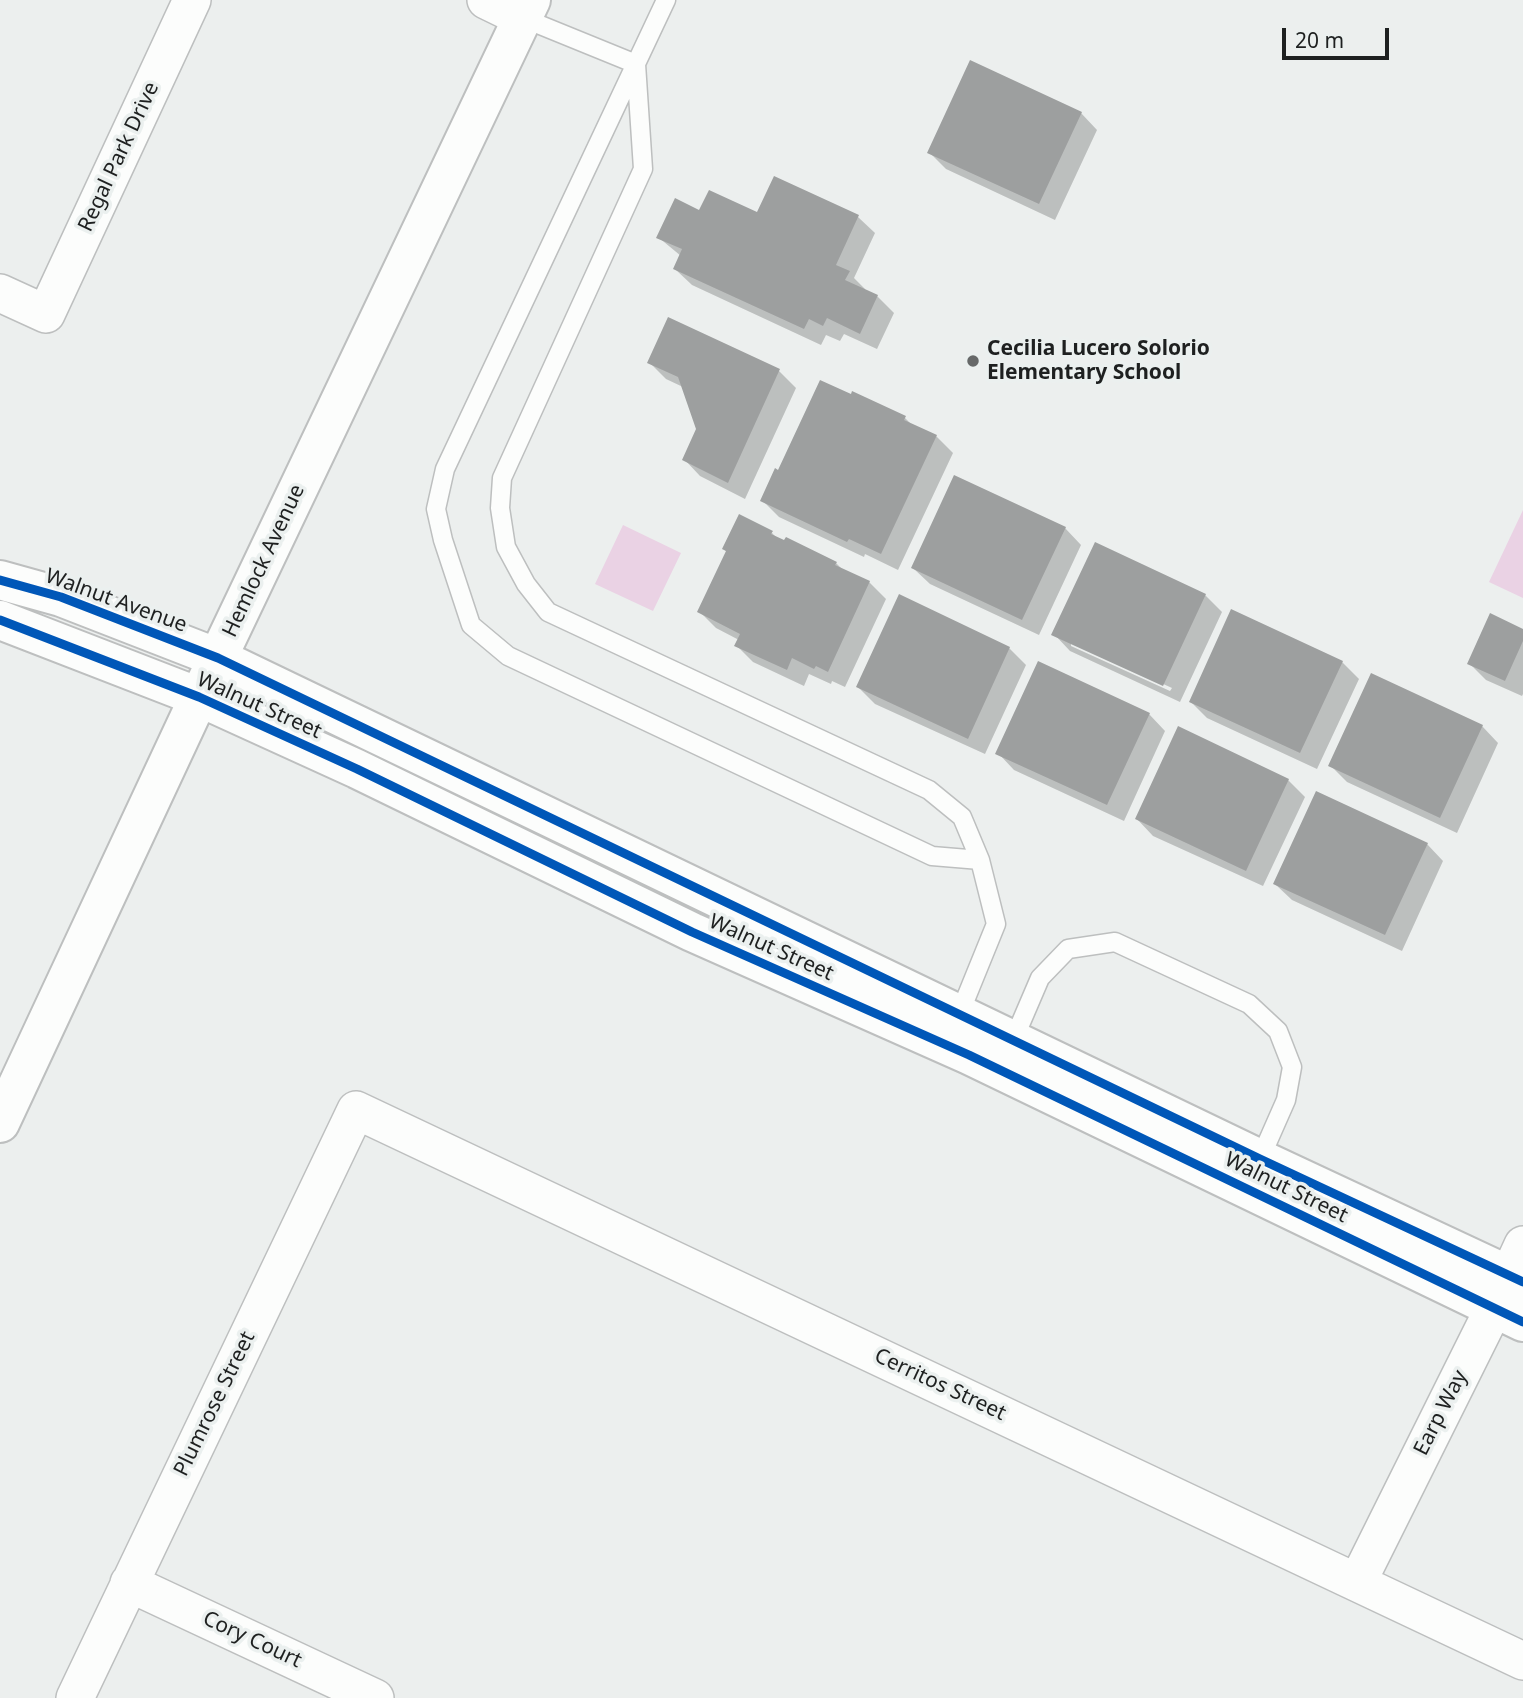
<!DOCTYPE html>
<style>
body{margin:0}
#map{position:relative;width:1523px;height:1698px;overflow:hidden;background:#ecefee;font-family:"Noto Sans",sans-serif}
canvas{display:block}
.scale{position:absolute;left:1282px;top:28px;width:107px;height:32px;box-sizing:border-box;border:4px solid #1e2020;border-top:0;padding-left:9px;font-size:21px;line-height:24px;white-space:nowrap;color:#1e2020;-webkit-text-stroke:5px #ebf0ef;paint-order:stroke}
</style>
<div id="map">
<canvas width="1523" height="1698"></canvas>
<div class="scale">20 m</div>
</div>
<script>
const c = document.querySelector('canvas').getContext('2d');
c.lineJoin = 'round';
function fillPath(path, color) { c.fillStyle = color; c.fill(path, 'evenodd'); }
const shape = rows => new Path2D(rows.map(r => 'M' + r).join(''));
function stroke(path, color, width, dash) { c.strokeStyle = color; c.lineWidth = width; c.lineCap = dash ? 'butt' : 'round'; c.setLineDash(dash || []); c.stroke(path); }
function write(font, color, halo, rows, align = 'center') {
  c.font = font + ' "Noto Sans",sans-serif'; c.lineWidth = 7; c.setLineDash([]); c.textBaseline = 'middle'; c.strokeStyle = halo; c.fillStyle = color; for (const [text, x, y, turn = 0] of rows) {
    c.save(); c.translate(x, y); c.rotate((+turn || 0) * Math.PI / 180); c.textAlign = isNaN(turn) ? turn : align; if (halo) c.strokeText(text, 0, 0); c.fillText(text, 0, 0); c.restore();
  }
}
fillPath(shape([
 [1523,510,1523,598,1489,582],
 [623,525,681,553,653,611,595,584]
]), '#ead2e4');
fillPath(shape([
 [1081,113,1097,130,1055,220,946,169,929,152],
 [700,212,858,217,875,233,854,278,865,289,864,290,877,296,894,313,877,349,844,334,840,341,826,335,821,345,692,285,675,269,681,256,658,237],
 [649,362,779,371,796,388,745,499,700,476,684,459,698,429,683,387,666,379],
 [853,394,905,418,913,426,936,436,953,453,898,570,865,554,864,557,779,517,762,500,779,472],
 [739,517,772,533,779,540,836,563,843,570,869,582,886,599,845,687,832,681,831,684,809,674,804,686,753,662,736,645,739,640,716,628,699,611,727,552,724,549],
 [1065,528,1081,545,1039,635,930,584,913,568],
 [1205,595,1222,612,1180,702,1070,651,1054,634],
 [1071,642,1172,688,1170,691,1071,646],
 [1523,630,1523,694,1522,696,1486,680,1469,663],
 [1009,648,1026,665,985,754,875,704,858,687],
 [1342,662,1359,679,1317,769,1207,718,1191,702],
 [1149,714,1165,731,1124,821,1014,770,998,753],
 [1482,726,1498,743,1457,833,1347,782,1330,765],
 [1288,780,1305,797,1263,886,1153,836,1137,819],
 [1427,844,1443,861,1402,951,1292,900,1275,884]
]), '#0003');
fillPath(shape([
 [970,60,1082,112,1039,204,927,153],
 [774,176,859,215,836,265,850,271,845,280,878,295,860,334,827,318,823,326,809,319,804,329,673,269,682,249,656,238,675,198,699,210,709,190,757,212],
 [668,317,780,369,728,483,682,460,696,429,678,377,647,363],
 [820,380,851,394,852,391,906,416,904,420,937,435,881,554,849,539,847,542,760,501,775,468,778,470],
 [954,475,1066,527,1022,620,911,568],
 [739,514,773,531,771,534,784,540,786,537,837,562,835,565,870,581,828,672,816,666,814,669,792,658,787,670,734,646,740,634,697,612,726,551,722,549],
 [1095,542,1206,594,1163,686,1051,635],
 [899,594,1010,647,968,739,856,687],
 [1231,609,1343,661,1300,753,1189,702],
 [1490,613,1523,629,1523,641,1505,681,1467,664],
 [1038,661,1150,713,1107,805,995,754],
 [1371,673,1483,725,1440,818,1328,766],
 [1178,726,1289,779,1246,871,1135,819],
 [1316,791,1428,843,1385,935,1273,884]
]), '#9d9f9f');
const lane = shape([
 [666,0,445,469,436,509,443,540,471,625,508,656,932,856,980,860],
 [523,18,636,64,643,169,502,478,500,508,506,547,526,584,548,612,929,790,962,817,980,860,996,924,959,1015],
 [1013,1041,1040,978,1068,949,1115,942,1249,1004,1278,1031,1292,1067,1286,1100,1260,1159]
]);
const street = shape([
 [486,0,523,18],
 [0,293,46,314,192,0],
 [1358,1581,1494,1308,1523,1245],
 [129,1583,375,1698],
 [75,1698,356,1110,1523,1661]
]);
const secondary = shape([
 [0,580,61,597,218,658,1260,1159,1523,1282],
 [0,620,199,697,357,769,692,932,969,1055,1523,1322],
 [0,1123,199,697,531,0]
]);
stroke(lane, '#bdbfbf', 21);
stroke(street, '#bdbfbf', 40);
stroke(secondary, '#bdbfbf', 42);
stroke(lane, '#fcfdfc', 18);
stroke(street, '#fcfdfc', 37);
stroke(secondary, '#fcfdfc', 38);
stroke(shape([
 [0,580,61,597,218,658,1260,1159,1523,1282],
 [0,620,199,697,357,769,692,932,969,1055,1523,1322]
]), '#0057b8', 9);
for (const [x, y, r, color] of [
 [973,361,7,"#666868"]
]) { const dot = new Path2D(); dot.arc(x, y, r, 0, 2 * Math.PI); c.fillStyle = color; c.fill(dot); stroke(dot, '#ebf0ef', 2.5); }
write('21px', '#1e2020', '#ebf0ef', [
 ["Regal Park Drive",119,157,-65],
 ["Hemlock Avenue",264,561,-65],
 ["Walnut Avenue",116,601,20],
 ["Walnut Street",259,706,24],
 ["Walnut Street",771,948,24],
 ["Walnut Street",1286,1188,26],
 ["Cerritos Street",940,1385,25],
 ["Plumrose Street",215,1404,-64],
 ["Earp Way",1441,1413,-63],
 ["Cory Court",252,1640,25]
]);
write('bold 21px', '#1e2020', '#ebf0ef', [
 ["Cecilia Lucero Solorio",987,349],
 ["Elementary School",987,373]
], 'left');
</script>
